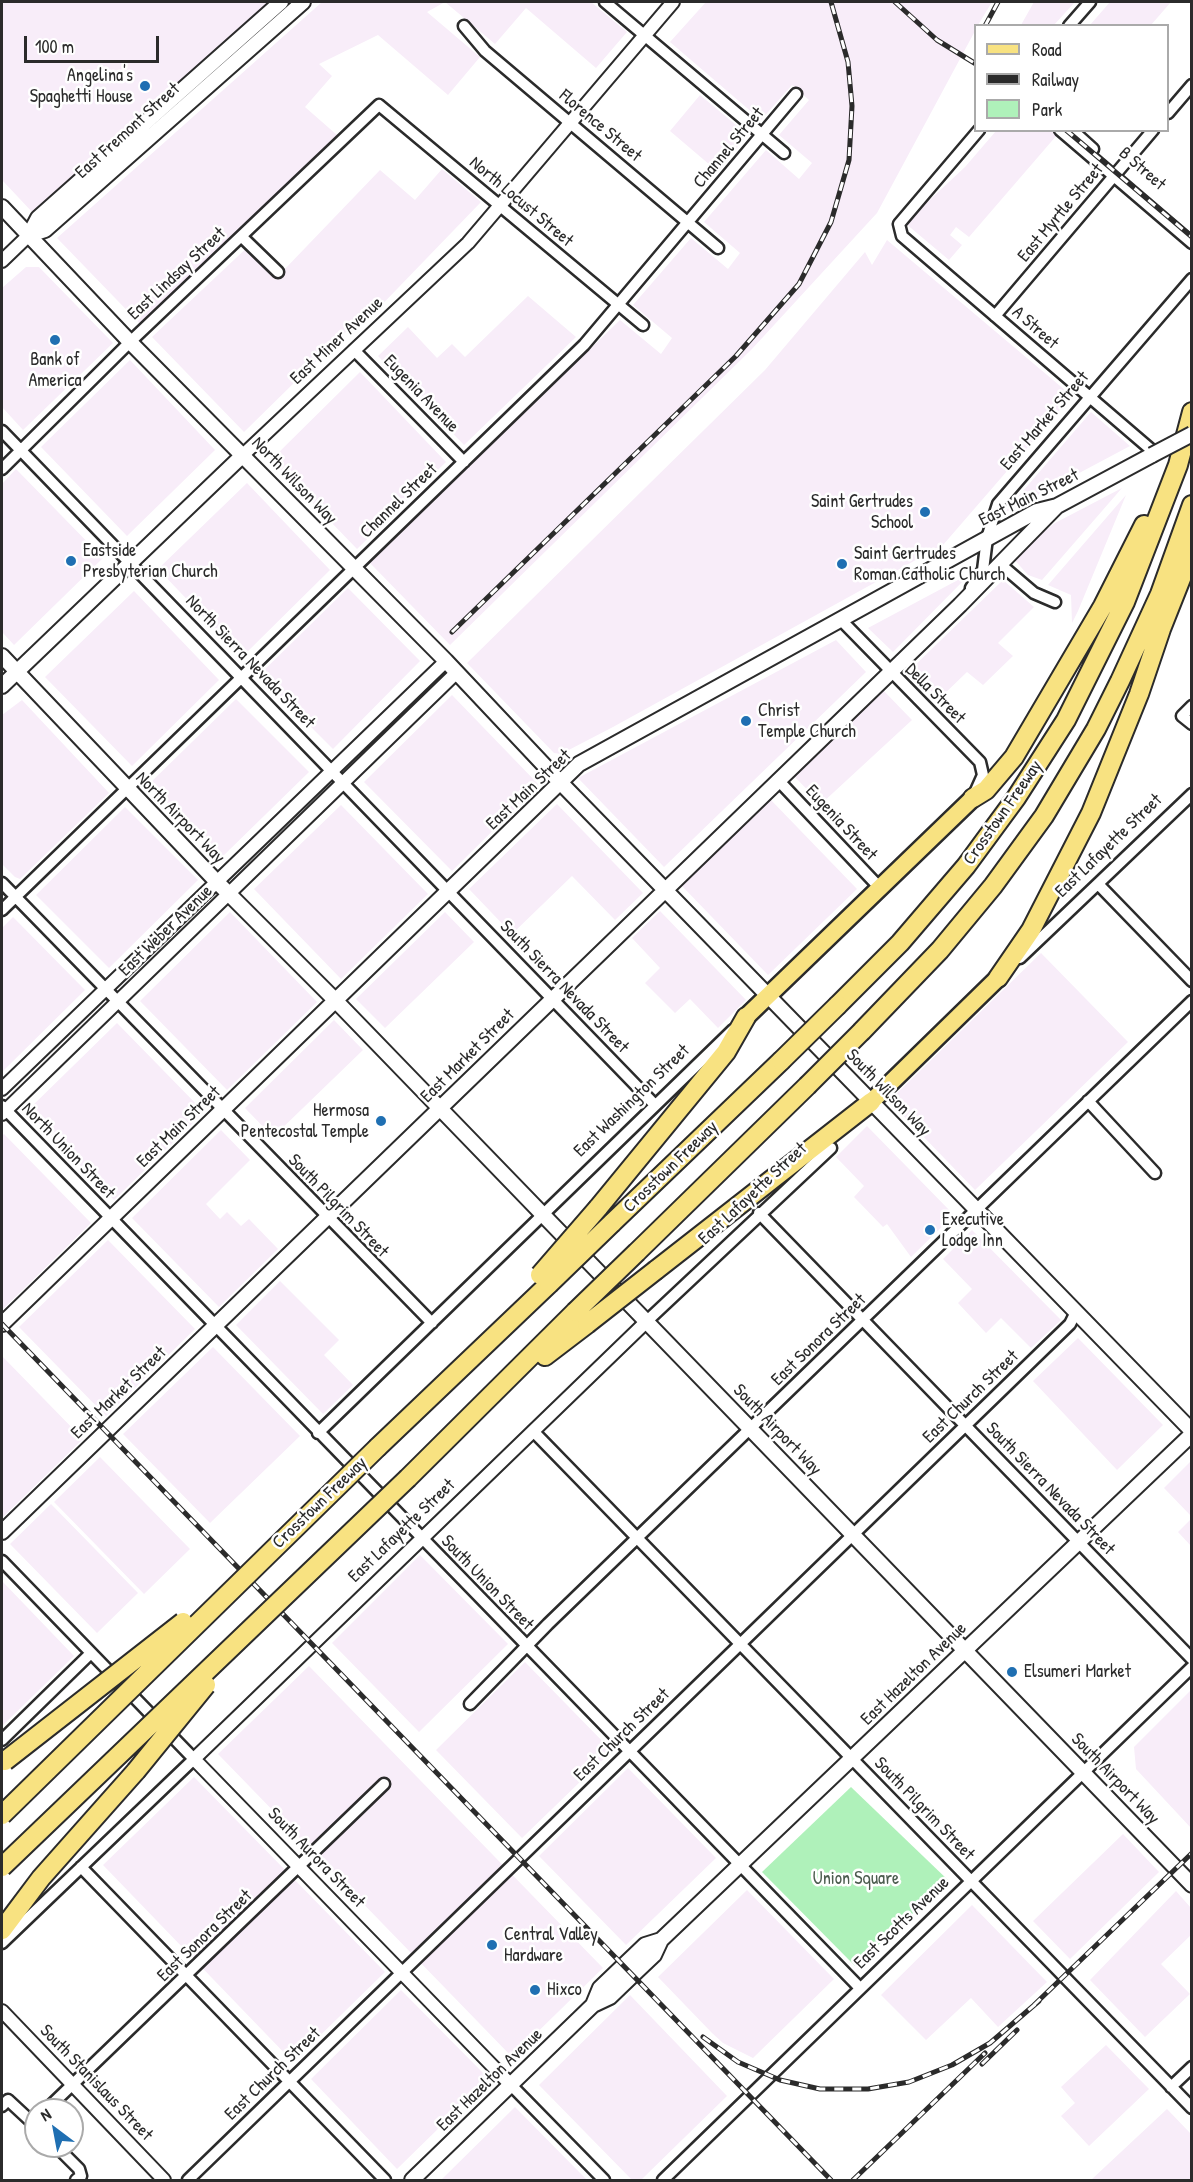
<!DOCTYPE html>
<style>
body{margin:0}
#map{position:relative;width:1193px;height:2182px;overflow:hidden;background:#fff;font-family:"Patrick Hand",sans-serif}
canvas{display:block}
.frame{position:absolute;inset:0;border:3px solid #2b2b2b;pointer-events:none}
.legend{position:absolute;left:974px;top:24px;width:195px;height:108px;box-sizing:border-box;background:#fff;border:2px solid #aaa;margin:0;padding:8px 10px;list-style:none;font-size:18px;color:#2b2b2b}
.legend li{display:flex;align-items:center;gap:12px;height:30px}
.legend b{width:30px;border:2px solid #aaa}
.north{position:absolute;left:24px;top:2098px;width:60px;height:60px;box-sizing:border-box;background:#fff;border:2px solid #aaa;border-radius:50%;rotate:328deg;font-size:16px;font-weight:700;line-height:24px;text-align:center;color:#2b2b2b}
.north::after{content:'';display:block;margin:auto;width:21px;height:27px;background:#1f6fb2;clip-path:polygon(50% 0,100% 100%,50% 72%,0 100%)}
.scale{position:absolute;left:24px;top:36px;width:135px;height:27px;box-sizing:border-box;border:3px solid #2b2b2b;border-top:0;padding-left:8px;font-size:18px;line-height:21px;white-space:nowrap;color:#2b2b2b;-webkit-text-stroke:4px #fff;paint-order:stroke}
</style>
<div id="map">
<canvas width="1193" height="2182"></canvas>
<div class="frame"></div>
<ul class="legend">
<li><b style="height:8px;background:#f8e281"></b>Road</li>
<li><b style="height:8px;background:#2b2b2b"></b>Railway</li>
<li><b style="height:16px;background:#aff1ba"></b>Park</li>
</ul>
<div class="north">N</div>
<div class="scale">100 m</div>
</div>
<script>
const c = document.querySelector('canvas').getContext('2d');
c.lineJoin = 'round';
function fillPath(path, color) { c.fillStyle = color; c.fill(path, 'evenodd'); }
const shape = rows => new Path2D(rows.map(r => 'M' + r).join(''));
function stroke(path, color, width, dash) { c.strokeStyle = color; c.lineWidth = width; c.lineCap = dash ? 'butt' : 'round'; c.setLineDash(dash || []); c.stroke(path); }
function write(font, color, halo, rows, align = 'center') {
  c.font = font + ' "Patrick Hand",sans-serif'; c.lineWidth = 5; c.setLineDash([]); c.textBaseline = 'middle'; c.strokeStyle = halo; c.fillStyle = color; for (const [text, x, y, turn = 0] of rows) {
    c.save(); c.translate(x, y); c.rotate((+turn || 0) * Math.PI / 180); c.textAlign = isNaN(turn) ? turn : align; if (halo) c.strokeText(text, 0, 0); c.fillText(text, 0, 0); c.restore();
  }
}
fillPath(shape([
 [2,2,273,2,34,214,2,180],
 [322,2,591,2,627,32,596,68,526,8,495,44,445,2,427,12,480,57,448,95,378,35,319,64,332,76,305,107,345,142,145,329,57,238],
 [706,2,992,2,978,25,976,26,975,31,877,213,752,349,450,645,370,563,620,320,661,354,672,338,633,305,691,238,728,269,740,253,704,222,766,150,799,179,812,163,779,135,809,100,792,85,761,120,670,42],
 [1034,2,1075,2,1054,25,1021,25],
 [1110,2,1171,2,1151,25,1090,25],
 [700,95,748,135,717,171,670,131],
 [996,131,1053,131,1057,135,969,237,956,227,950,235,962,245,949,260,905,223,965,167],
 [442,169,481,202,370,317,355,331,350,328,244,432,152,337,253,242,282,272,380,170,415,200],
 [887,240,1072,396,943,545,613,727,561,754,554,753,467,663,765,370,865,252,872,265],
 [26,267,39,267,113,343,23,430,2,407,2,288],
 [528,296,576,337,464,445,378,356,408,327,437,358,452,344,465,357],
 [130,360,215,450,127,536,41,447],
 [360,372,446,462,357,549,271,460],
 [1091,412,1130,446,1004,513],
 [16,469,103,558,14,645,2,632,2,484],
 [247,483,330,570,242,657,158,569],
 [1122,488,1042,580,1028,575,1012,557,1055,523],
 [1126,495,1078,611,1072,623,1071,595,1048,585],
 [971,573,893,652,868,628],
 [1003,580,1034,607,998,643,1013,656,983,685,967,672,939,699,910,670],
 [348,588,420,661,333,749,259,675],
 [134,591,219,680,132,766,45,677],
 [836,640,866,672,664,867,578,778],
 [883,690,912,720,821,804,794,776],
 [452,695,539,785,452,871,364,782],
 [236,699,309,772,221,858,149,784],
 [22,700,109,793,20,879,15,877,2,864,2,715],
 [770,799,857,889,768,975,681,885],
 [557,804,643,893,615,920,572,876,512,934,469,889],
 [341,805,428,894,341,979,254,889],
 [125,807,198,880,109,968,36,895],
 [660,911,746,1000,718,1028,690,999,675,1013,645,983,660,968,632,938],
 [230,912,317,1002,227,1090,140,1001],
 [445,912,474,942,385,1028,356,999],
 [13,917,85,990,2,1072,2,928],
 [1041,953,1128,1042,975,1190,889,1101],
 [334,1020,363,1050,273,1137,245,1108],
 [117,1023,204,1112,114,1200,27,1111],
 [867,1126,954,1215,911,1257,887,1224,883,1227,854,1197,864,1186,836,1157],
 [221,1130,250,1160,206,1204,220,1219,227,1212,241,1226,249,1219,278,1249,219,1307,132,1218],
 [4,1134,91,1223,2,1310,2,1136],
 [972,1230,1061,1320,1031,1348,1001,1318,986,1333,958,1303,972,1289,943,1259],
 [108,1240,195,1329,106,1416,19,1327],
 [280,1281,339,1340,324,1355,353,1385,323,1414,236,1325],
 [1078,1338,1163,1425,1117,1470,1033,1381],
 [213,1347,300,1436,210,1523,123,1434],
 [2,1356,83,1439,2,1518],
 [100,1457,190,1549,144,1594,54,1502],
 [1191,1461,1191,1516,1164,1488],
 [51,1504,138,1593,97,1633,10,1544],
 [1191,1519,1191,1546,1178,1532],
 [420,1555,508,1644,419,1732,332,1643],
 [2,1581,74,1656,2,1726],
 [525,1662,612,1751,522,1838,436,1750],
 [309,1666,603,1968,512,2057,218,1754],
 [1191,1690,1191,1828,1136,1769,1134,1747],
 [628,1768,716,1858,626,1945,539,1856],
 [194,1777,385,1972,293,2062,103,1865],
 [1123,1834,1159,1872,1070,1959,1033,1921],
 [747,1890,834,1979,753,2058,723,2043,712,2033,658,1977],
 [1176,1891,1191,1908,1191,1935,1161,1964,1190,1994,1145,2037,1090,1980],
 [972,1905,1047,1982,998,2027,971,1998,926,2040,881,1995],
 [401,1990,489,2079,397,2169,311,2079],
 [630,1995,727,2096,641,2180,632,2180,539,2085],
 [1106,2045,1149,2089,1089,2146,1061,2116,1075,2103,1061,2087],
 [515,2107,587,2180,441,2180],
 [1167,2109,1191,2134,1191,2180,1091,2180]
]), '#f8edf9');
fillPath(shape([
 [851,1787,949,1881,855,1966,762,1872]
]), '#aff1ba');
const minor = shape([
 [605,2,784,153],
 [464,26,485,51,718,248],
 [1069,26,1090,2],
 [1168,113,1192,85],
 [979,130,899,224,902,236,1155,453],
 [1060,130,1192,243],
 [1072,130,1093,149],
 [242,237,278,272],
 [995,316,1153,130],
 [354,350,464,462],
 [2,431,655,1105],
 [2,469,130,342,379,105,643,325],
 [1000,564,1034,593,1055,602],
 [971,588,983,570,987,538,998,504,1192,279],
 [842,621,980,762,983,775,974,795],
 [1192,706,1182,716,1192,724],
 [778,780,880,888],
 [2,883,432,1323],
 [1098,884,1192,981],
 [2,910,584,345,796,94],
 [1020,958,1192,794],
 [1088,1101,1155,1173],
 [2,1106,859,1987],
 [759,1213,1192,1659],
 [647,1321,831,1148],
 [533,1431,1192,2108],
 [318,1433,733,1030],
 [2,1561,194,1759,2,1943],
 [470,1704,548,1624,1192,1001],
 [2,1740,91,1653],
 [81,1867,385,2180],
 [511,2085,604,2180],
 [1171,2087,1192,2067],
 [2,2106,8,2100,36,2126],
 [46,2110,384,1784],
 [56,2146,79,2169,81,2176,76,2180],
 [188,2180,1070,1324,1076,1312],
 [663,2180,1192,1667]
]);
const tertiary = shape([
 [2,261,29,235],
 [244,454,468,243,673,2],
 [2,1089,446,661],
 [2,1114,457,672],
 [2,2011,164,2180],
 [511,2085,194,1759,647,1321]
]);
const secondary = shape([
 [2,207,130,342,446,661,559,781,1192,1431],
 [29,235,45,230,303,2],
 [29,235,38,218,281,2],
 [2,656,216,881,336,1001,1192,1885],
 [2,686,244,454],
 [2,1324,579,764,1037,511,1057,506,1152,455],
 [2,1532,960,605,1057,506],
 [593,2005,600,1988,623,1966,645,1945,661,1940],
 [412,2180,593,2005,610,1997,636,1972,654,1955,661,1940,1192,1434]
]);
const primary = shape([
 [746,1017,973,798],
 [871,1102,998,978]
]);
const motorway = shape([
 [973,798,986,790,1014,757,1103,606,1144,525],
 [998,978,1031,930,1091,813,1139,694,1161,629,1184,571,1192,543],
 [838,1005,900,943,966,866,1016,798,1066,720,1125,602,1178,465,1192,412],
 [862,1031,940,950,993,886,1044,816,1096,729,1120,681,1160,594,1192,505],
 [598,1208,726,1052,746,1017],
 [612,1223,781,1061],
 [637,1252,807,1086],
 [656,1270,871,1102],
 [545,1356,587,1324],
 [378,1447,549,1284],
 [408,1478,575,1312],
 [2,1930,41,1878,136,1771]
]);
stroke(minor, '#2b2b2b', 15);
stroke(tertiary, '#2b2b2b', 16);
stroke(secondary, '#2b2b2b', 18);
stroke(primary, '#2b2b2b', 21);
stroke(motorway, '#2b2b2b', 22);
stroke(minor, '#fff', 10);
stroke(tertiary, '#fff', 12);
stroke(secondary, '#fff', 14);
stroke(primary, '#f8e281', 16);
stroke(motorway, '#f8e281', 18);
const rail = shape([
 [895,2,937,40,976,64],
 [985,26,998,2],
 [1066,130,1192,237],
 [452,632,736,356,799,284,831,222,849,160,852,106,848,62,831,2],
 [2,1324,831,2180],
 [1034,2005,1192,1853],
 [703,2037,738,2062,780,2080,820,2089,868,2089,909,2082,952,2065,990,2043,1039,2001],
 [982,2064,1017,2030],
 [853,2180,985,2053]
]);
stroke(rail, '#2b2b2b', 5);
stroke(rail, '#fff', 3, [9]);
const secondaryBridge = shape([
 [1152,455,1192,434]
]);
const motorwayBridge = shape([
 [781,1061,838,1005],
 [807,1086,862,1031],
 [540,1275,598,1208],
 [549,1284,612,1223],
 [575,1312,637,1252],
 [587,1324,656,1270],
 [5,1761,183,1622],
 [136,1771,206,1685],
 [2,1815,378,1447],
 [2,1867,408,1478]
]);
stroke(secondaryBridge, '#2b2b2b', 18, []);
stroke(motorwayBridge, '#2b2b2b', 22, []);
stroke(secondaryBridge, '#fff', 14);
stroke(motorwayBridge, '#f8e281', 18);
for (const [x, y, r, color] of [
 [145,86,6,"#1f6fb2"],
 [55,340,6,"#1f6fb2"],
 [925,512,6,"#1f6fb2"],
 [71,561,6,"#1f6fb2"],
 [842,564,6,"#1f6fb2"],
 [746,721,6,"#1f6fb2"],
 [381,1121,6,"#1f6fb2"],
 [930,1230,6,"#1f6fb2"],
 [1012,1672,6,"#1f6fb2"],
 [492,1945,6,"#1f6fb2"],
 [535,1990,6,"#1f6fb2"]
]) { const dot = new Path2D(); dot.arc(x, y, r, 0, 2 * Math.PI); c.fillStyle = color; c.fill(dot); stroke(dot, '#fff', 2); }
write('18px', '#2b2b2b', '#fff', [
 ["Angelina's",133,76,"right"],
 ["Spaghetti House",133,97,"right"],
 ["Bank of",55,360,"center"],
 ["America",55,381,"center"],
 ["Saint Gertrudes",913,502,"right"],
 ["School",913,523,"right"],
 ["Eastside",83,551],
 ["Presbyterian Church",83,572],
 ["Saint Gertrudes",854,554],
 ["Roman Catholic Church",854,575],
 ["Christ",758,711],
 ["Temple Church",758,732],
 ["Hermosa",369,1111,"right"],
 ["Pentecostal Temple",369,1132,"right"],
 ["Executive",942,1220],
 ["Lodge Inn",942,1241],
 ["Elsumeri Market",1024,1672],
 ["Central Valley",504,1935],
 ["Hardware",504,1956],
 ["Hixco",547,1990]
], 'left');
write('18px', '#2b2b2b', '#fff', [
 ["Florence Street",600,126,40],
 ["East Fremont Street",128,131,-42],
 ["Channel Street",729,148,-50],
 ["B Street",1142,169,41],
 ["North Locust Street",521,202,40],
 ["East Myrtle Street",1061,213,-50],
 ["East Lindsay Street",177,274,-43],
 ["A Street",1035,328,41],
 ["East Miner Avenue",337,341,-43],
 ["Eugenia Avenue",421,394,46],
 ["East Market Street",1045,421,-49],
 ["North Wilson Way",294,481,46],
 ["East Main Street",1029,498,-26],
 ["Channel Street",399,501,-44],
 ["North Sierra Nevada Street",250,662,46],
 ["Della Street",935,694,45],
 ["East Main Street",529,790,-43],
 ["Crosstown Freeway",1003,813,-55],
 ["North Airport Way",180,818,46],
 ["Eugenia Street",841,823,47],
 ["East Lafayette Street",1109,846,-44],
 ["East Weber Avenue",166,931,-44],
 ["South Sierra Nevada Street",564,987,46],
 ["East Market Street",468,1056,-45],
 ["South Wilson Way",888,1093,46],
 ["East Washington Street",632,1101,-44],
 ["East Main Street",179,1127,-44],
 ["North Union Street",68,1151,46],
 ["Crosstown Freeway",671,1167,-44],
 ["East Lafayette Street",753,1194,-43],
 ["South Pilgrim Street",338,1206,46],
 ["East Sonora Street",819,1340,-44],
 ["East Market Street",119,1393,-44],
 ["East Church Street",971,1397,-44],
 ["South Airport Way",777,1430,46],
 ["South Sierra Nevada Street",1050,1489,46],
 ["Crosstown Freeway",320,1503,-44],
 ["East Lafayette Street",402,1531,-44],
 ["South Union Street",487,1583,46],
 ["East Hazelton Avenue",914,1674,-44],
 ["East Church Street",622,1735,-44],
 ["South Airport Way",1115,1779,46],
 ["South Pilgrim Street",924,1809,46],
 ["South Aurora Street",316,1858,46],
 ["East Scotts Avenue",902,1923,-44],
 ["East Sonora Street",205,1936,-44],
 ["East Church Street",273,2074,-44],
 ["East Hazelton Avenue",490,2080,-44],
 ["South Stanislaus Street",96,2083,46]
]);
write('18px', '#4c5c4f', '#fff', [
 ["Union Square",856,1879]
]);
</script>
